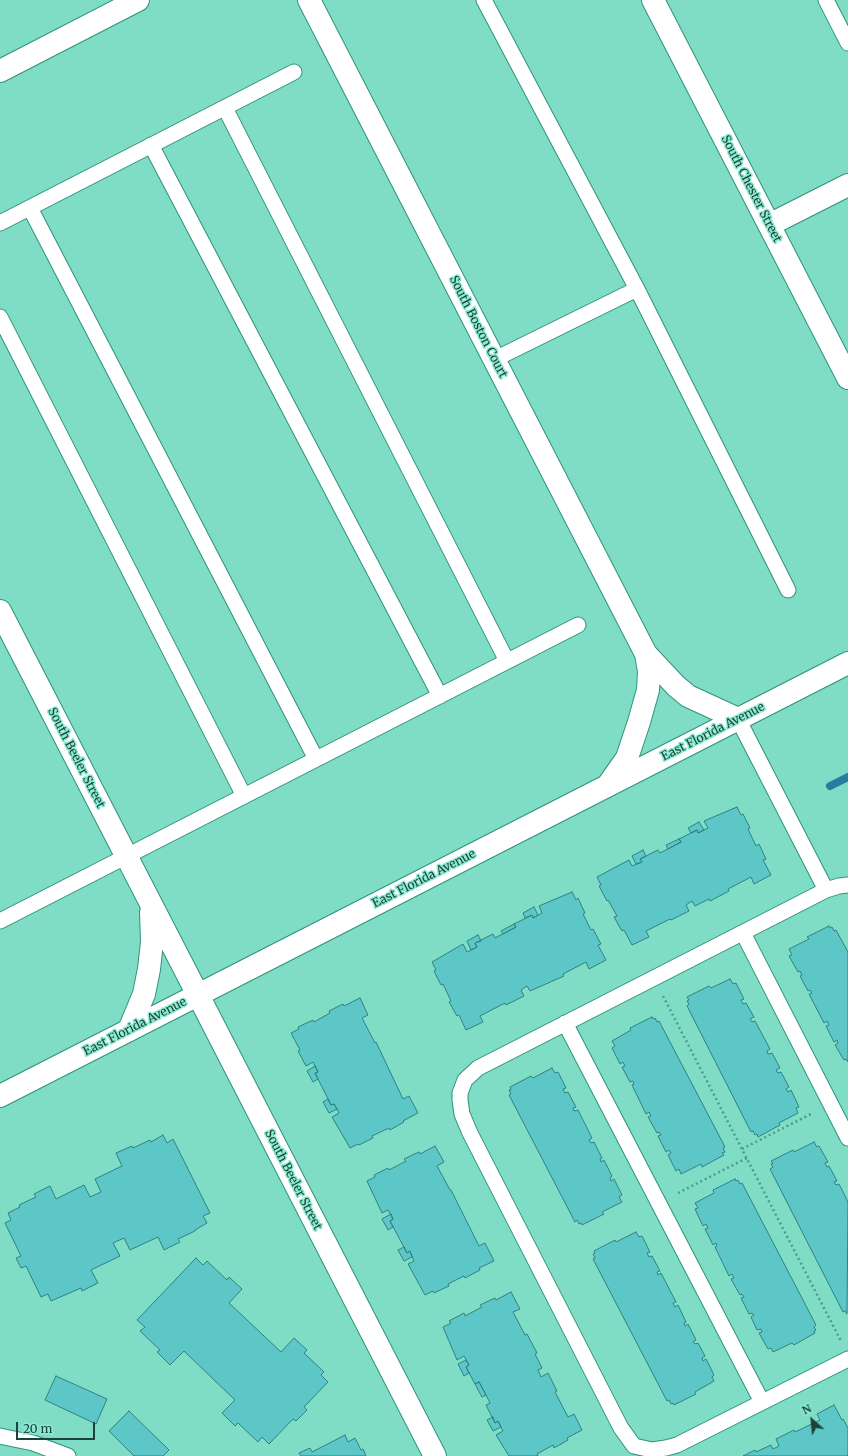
<!DOCTYPE html>
<style>
body{margin:0}
#map{position:relative;width:848px;height:1456px;overflow:hidden;background:#7fddc6;font-family:Merriweather,serif}
canvas{display:block}
.north{position:absolute;left:792px;top:1400px;width:40px;height:40px;-webkit-text-stroke:3px #8cead3;paint-order:stroke;rotate:333deg;font-size:11px;font-weight:700;line-height:16px;text-align:center;color:#1b433a}
.north::after{content:'';display:block;margin:auto;width:14px;height:18px;background:#1b433a;clip-path:polygon(50% 0,100% 100%,50% 72%,0 100%)}
.scale{position:absolute;left:16px;top:1422px;width:79px;height:18px;box-sizing:border-box;border:2px solid #1b433a;border-top:0;padding-left:5px;font-size:12px;line-height:14px;white-space:nowrap;color:#1b433a;-webkit-text-stroke:3px #8cead3;paint-order:stroke}
</style>
<div id="map">
<canvas width="848" height="1456"></canvas>
<div class="north">N</div>
<div class="scale">20 m</div>
</div>
<script>
const c = document.querySelector('canvas').getContext('2d');
c.lineJoin = 'round';
const shape = rows => new Path2D(rows.map(r => 'M' + r).join(''));
function stroke(path, color, width, dash) { c.strokeStyle = color; c.lineWidth = width; c.lineCap = dash ? 'butt' : 'round'; c.setLineDash(dash || []); c.stroke(path); }
function fillPath(path, color) { c.fillStyle = color; c.fill(path, 'evenodd'); }
function write(font, color, halo, rows, align = 'center') {
  c.font = font + ' Merriweather,serif'; c.lineWidth = 3; c.setLineDash([]); c.textBaseline = 'middle'; c.strokeStyle = halo; c.fillStyle = color; for (const [text, x, y, turn = 0] of rows) {
    c.save(); c.translate(x, y); c.rotate((+turn || 0) * Math.PI / 180); c.textAlign = isNaN(turn) ? turn : align; if (halo) c.strokeText(text, 0, 0); c.fillText(text, 0, 0); c.restore();
  }
}
stroke(shape([
 [830,786,848,777]
]), '#287c9d', 8);
const building = shape([
 [737,807,741,815,743,814,750,828,748,829,756,846,759,844,766,859,763,860,771,875,754,884,751,877,728,889,729,891,710,901,709,899,695,906,692,901,686,905,689,911,671,920,670,919,646,931,649,937,632,945,624,930,622,931,614,917,617,916,608,900,607,901,599,886,601,885,597,877,629,860,632,866,642,862,640,859,658,850,660,853,681,842,679,839,697,830,698,833,708,828,704,821,737,807],
 [699,822,704,830,698,833,697,830,691,833,688,828,699,822],
 [679,839,681,842,668,849,666,845,679,839],
 [643,850,646,856,640,859,642,862,636,864,632,856,643,850],
 [572,892,576,900,578,898,585,913,583,914,591,930,593,929,601,944,598,945,606,960,589,969,586,962,563,974,564,976,530,991,527,986,521,990,524,996,506,1005,505,1003,480,1016,483,1022,466,1030,459,1015,457,1016,449,1002,451,1001,443,984,441,985,434,971,436,970,432,962,463,944,467,952,477,947,475,943,493,934,495,938,516,927,514,924,532,915,533,918,542,913,539,906,572,892],
 [534,907,538,915,533,918,532,915,525,918,523,913,534,907],
 [514,924,516,927,503,934,501,931,514,924],
 [829,926,830,928,832,927,834,931,836,930,848,952,848,1062,846,1059,844,1060,835,1045,838,1043,837,1040,834,1042,826,1026,829,1025,827,1021,824,1023,809,994,812,993,810,990,808,991,800,976,802,975,800,971,798,972,789,956,792,955,789,949,809,939,807,937,829,926],
 [478,935,481,941,475,943,477,947,471,950,467,941,478,935],
 [730,979,733,984,736,983,744,999,741,1000,743,1004,746,1003,754,1017,750,1019,752,1022,755,1021,770,1049,767,1051,768,1054,772,1053,780,1068,776,1070,778,1073,781,1072,789,1087,786,1089,788,1092,791,1090,799,1107,796,1108,798,1113,779,1123,780,1125,758,1137,757,1134,755,1135,753,1131,751,1132,687,1006,689,1004,687,1001,689,1000,687,997,709,986,711,988,730,979],
 [360,998,368,1015,362,1018,375,1043,376,1042,403,1099,409,1096,418,1113,403,1121,404,1122,390,1130,389,1128,372,1136,373,1138,359,1145,358,1144,350,1148,332,1117,339,1113,337,1109,334,1104,331,1105,315,1073,318,1072,313,1062,306,1066,298,1051,300,1050,291,1033,299,1029,298,1027,313,1020,314,1022,330,1013,329,1011,343,1004,344,1006,360,998],
 [652,1017,653,1019,655,1018,657,1022,659,1021,725,1147,723,1148,725,1152,722,1153,724,1155,702,1167,701,1164,681,1174,679,1169,676,1171,668,1155,671,1153,669,1150,666,1152,658,1136,661,1135,659,1132,657,1133,648,1117,651,1116,649,1112,646,1114,632,1085,634,1084,633,1081,630,1082,622,1067,625,1066,623,1062,620,1064,612,1048,615,1046,612,1041,631,1030,630,1028,652,1017],
 [315,1066,318,1072,315,1073,318,1079,313,1082,307,1071,315,1066],
 [552,1068,555,1073,558,1072,566,1088,563,1089,565,1093,568,1092,576,1107,573,1108,574,1111,578,1110,592,1138,589,1140,591,1143,594,1142,602,1158,600,1159,601,1162,604,1160,612,1176,610,1178,611,1181,614,1179,622,1195,619,1197,622,1202,602,1212,604,1214,582,1225,581,1223,579,1224,577,1220,575,1222,509,1095,511,1094,509,1090,511,1090,510,1087,531,1076,533,1078,552,1068],
 [328,1099,331,1105,334,1104,337,1109,329,1113,323,1102,328,1099],
 [163,1135,167,1143,173,1139,210,1213,203,1216,207,1223,195,1230,195,1231,178,1239,180,1242,164,1250,158,1237,130,1250,124,1238,113,1243,120,1256,91,1270,98,1283,82,1291,81,1288,51,1301,48,1294,41,1297,26,1266,21,1268,16,1258,21,1256,5,1223,11,1220,8,1213,20,1207,19,1205,36,1197,34,1194,50,1186,56,1199,84,1185,90,1197,101,1192,95,1179,122,1166,116,1153,132,1146,133,1148,150,1140,151,1142,163,1135],
 [814,1142,817,1147,819,1146,828,1162,825,1163,827,1167,829,1166,837,1181,834,1182,836,1185,839,1184,848,1202,847,1314,845,1311,843,1312,770,1169,773,1167,771,1164,773,1163,771,1161,793,1150,794,1152,814,1142],
 [435,1146,444,1162,437,1166,450,1190,451,1190,479,1246,485,1243,494,1261,479,1268,480,1270,465,1278,464,1276,448,1284,449,1286,434,1293,433,1291,425,1295,408,1264,414,1261,410,1251,407,1253,390,1221,393,1219,388,1210,382,1213,367,1181,375,1177,374,1175,388,1168,389,1170,406,1161,404,1159,419,1152,420,1154,435,1146],
 [735,1179,736,1181,738,1180,740,1184,742,1183,816,1325,814,1327,816,1330,814,1331,815,1333,794,1345,792,1343,773,1352,771,1348,768,1349,759,1333,762,1332,761,1329,757,1330,751,1317,754,1315,752,1313,749,1314,741,1298,744,1297,742,1294,740,1295,731,1279,734,1278,732,1274,729,1276,715,1247,717,1246,716,1243,713,1245,705,1229,708,1228,706,1224,703,1226,695,1209,698,1208,695,1203,714,1193,713,1190,735,1179],
 [391,1214,393,1219,390,1221,393,1227,388,1230,382,1219,391,1214],
 [636,1232,639,1237,642,1236,650,1252,647,1253,649,1257,652,1256,660,1271,657,1272,658,1275,661,1273,676,1302,673,1303,675,1307,678,1305,686,1322,684,1323,685,1326,688,1324,696,1340,693,1342,695,1344,698,1343,705,1356,702,1358,703,1361,706,1359,714,1375,712,1377,714,1381,695,1392,696,1394,674,1405,673,1403,671,1404,669,1400,667,1401,593,1259,595,1258,593,1254,595,1253,594,1251,615,1240,616,1242,636,1232],
 [404,1247,407,1253,410,1251,412,1257,404,1261,398,1250,404,1247],
 [196,1258,203,1265,207,1261,227,1280,229,1277,242,1289,229,1303,281,1352,294,1338,307,1350,304,1353,324,1372,321,1375,328,1382,304,1407,307,1410,296,1421,293,1419,269,1444,262,1437,258,1442,238,1423,235,1426,222,1413,235,1400,184,1351,170,1365,157,1352,160,1350,140,1331,145,1327,137,1320,196,1258],
 [511,1292,520,1309,513,1312,525,1335,527,1334,537,1353,535,1354,542,1368,538,1370,541,1377,548,1373,557,1391,555,1392,568,1417,574,1414,582,1430,567,1438,568,1440,554,1448,553,1445,537,1454,538,1456,509,1456,496,1435,503,1431,498,1421,495,1423,486,1405,490,1403,486,1395,479,1382,475,1384,466,1367,469,1365,464,1356,457,1360,443,1327,451,1323,449,1321,464,1313,465,1316,482,1307,480,1305,495,1298,496,1300,511,1292],
 [466,1360,469,1365,466,1367,469,1373,464,1376,458,1364,466,1360],
 [56,1376,107,1399,96,1424,45,1400,56,1376],
 [479,1382,486,1395,482,1397,475,1384,479,1382],
 [834,1405,842,1420,843,1419,848,1428,848,1456,743,1456,755,1450,756,1452,771,1445,773,1449,779,1446,776,1439,794,1430,795,1432,820,1420,817,1414,834,1405],
 [129,1411,169,1450,163,1456,134,1456,109,1431,129,1411],
 [493,1417,495,1423,498,1421,501,1427,493,1431,487,1420,493,1417],
 [345,1435,348,1442,355,1438,361,1450,363,1449,366,1456,301,1456,299,1453,310,1448,312,1452,345,1435]
]);
fillPath(building, '#5dc6c7');
stroke(building, '#308181', 1);
const lane = shape([
 [484,0,637,289,788,590],
 [826,0,848,43],
 [225,108,507,661],
 [151,145,440,696],
 [30,208,316,759],
 [0,223,294,72],
 [0,317,244,796],
 [495,359,637,289],
 [738,719,826,890],
 [848,885,839,886,826,890,478,1068,465,1080,460,1093,460,1100,462,1114,470,1133,621,1428,634,1446,652,1450,666,1448,677,1445,848,1359],
 [0,921,578,625],
 [743,933,848,1138],
 [565,1023,762,1402],
 [0,1436,33,1443,68,1456]
]);
const street = shape([
 [309,0,646,654,676,686,688,696,738,719],
 [653,0,848,378],
 [0,71,138,0],
 [769,225,848,185],
 [0,611,198,995],
 [608,785,627,758,639,722,648,690,649,671,646,654],
 [129,1030,144,994,149,969,152,942,151,912]
]);
const secondary = shape([
 [198,995,435,1456],
 [0,1096,848,663]
]);
stroke(lane, '#2e927d', 17);
stroke(street, '#2e927d', 24);
stroke(secondary, '#2e927d', 24);
stroke(shape([
 [663,996,841,1341],
 [742,1149,813,1113],
 [678,1193,747,1158]
]), '#539989', 2.5, [2, 3]);
stroke(lane, '#fff', 15);
stroke(street, '#fff', 22);
stroke(secondary, '#fff', 22);
write('12px', '#1b433a', '#8cead3', [
 ["South Chester Street",751,189,63],
 ["South Boston Court",478,327,63],
 ["East Florida Avenue",713,732,-27],
 ["South Beeler Street",76,758,63],
 ["East Florida Avenue",424,879,-27],
 ["East Florida Avenue",135,1027,-27],
 ["South Beeler Street",293,1180,63]
]);
</script>
